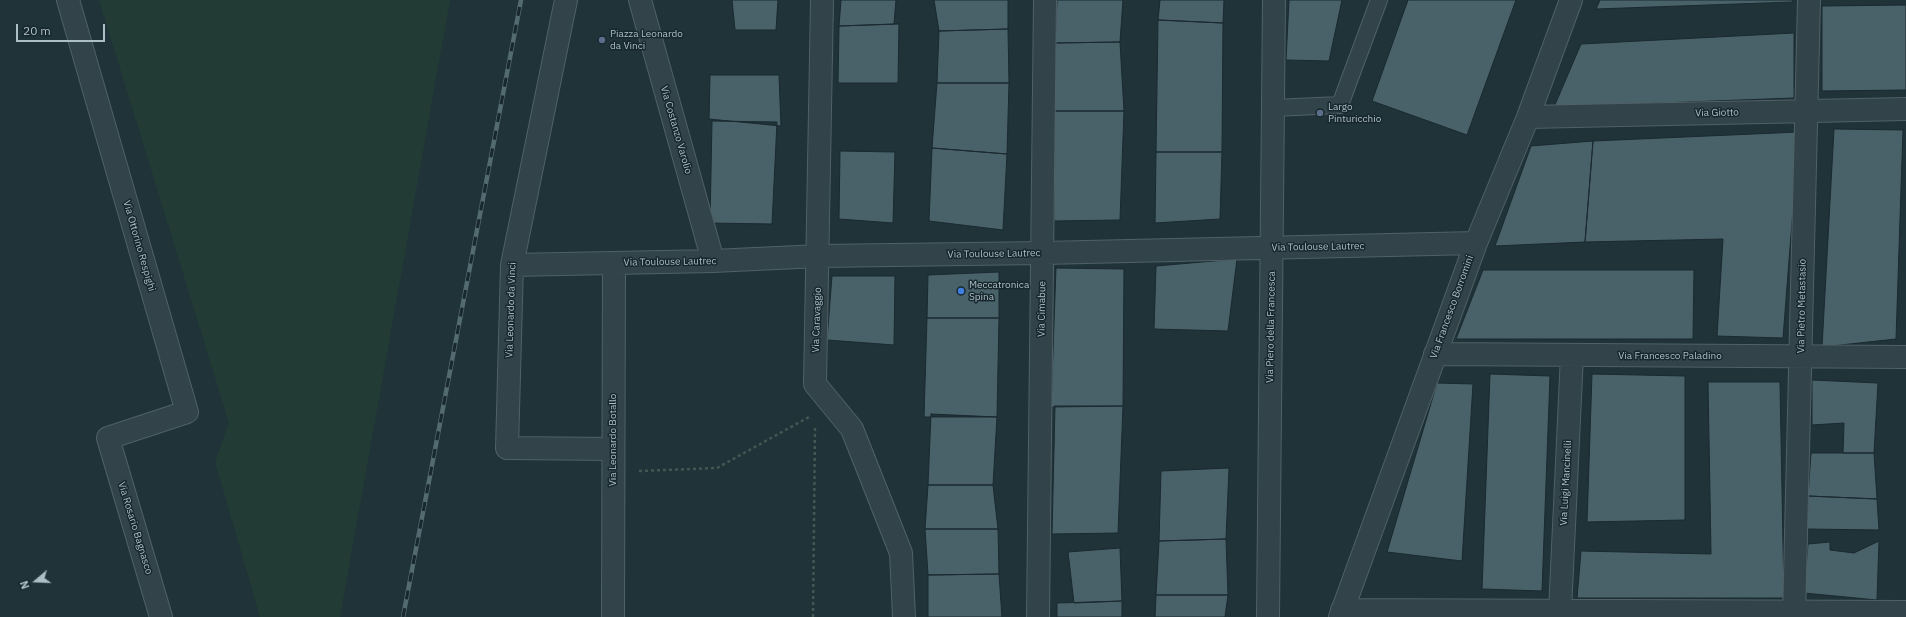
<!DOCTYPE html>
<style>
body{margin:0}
#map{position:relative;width:1906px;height:617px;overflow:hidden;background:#1f3339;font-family:"IBM Plex Sans",sans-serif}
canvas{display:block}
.north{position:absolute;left:16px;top:561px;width:40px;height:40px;-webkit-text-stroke:3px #18282e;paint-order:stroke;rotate:251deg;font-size:11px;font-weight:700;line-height:16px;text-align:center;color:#adbfc6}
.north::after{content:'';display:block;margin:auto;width:14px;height:18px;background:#adbfc6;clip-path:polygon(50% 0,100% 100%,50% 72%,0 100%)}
.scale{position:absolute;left:16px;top:24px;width:89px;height:18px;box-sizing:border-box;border:2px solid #adbfc6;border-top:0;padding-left:5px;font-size:12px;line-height:14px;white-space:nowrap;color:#adbfc6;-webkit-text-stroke:3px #18282e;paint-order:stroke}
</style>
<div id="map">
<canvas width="1906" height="617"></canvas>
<div class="north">N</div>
<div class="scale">20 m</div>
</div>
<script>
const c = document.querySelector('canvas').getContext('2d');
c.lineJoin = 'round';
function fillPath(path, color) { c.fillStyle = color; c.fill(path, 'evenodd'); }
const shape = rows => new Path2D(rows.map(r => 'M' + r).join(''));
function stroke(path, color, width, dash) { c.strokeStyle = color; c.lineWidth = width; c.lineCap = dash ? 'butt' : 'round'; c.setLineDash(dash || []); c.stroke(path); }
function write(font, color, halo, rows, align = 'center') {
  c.font = font + ' "IBM Plex Sans",sans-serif'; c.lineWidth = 3; c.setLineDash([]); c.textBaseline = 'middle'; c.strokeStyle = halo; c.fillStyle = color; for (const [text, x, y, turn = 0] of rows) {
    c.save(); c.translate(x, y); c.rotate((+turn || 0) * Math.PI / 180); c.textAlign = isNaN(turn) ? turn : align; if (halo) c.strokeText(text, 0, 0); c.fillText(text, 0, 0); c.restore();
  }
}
fillPath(shape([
 [99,0,450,0,340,617,260,617,215,462,229,423]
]), '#223c35');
const building = shape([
 [732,0,778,0,776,30,735,30,732,0],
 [841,0,896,0,894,24,839,26,841,0],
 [934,0,1008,0,1008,29,939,31,934,0],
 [1057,0,1123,0,1120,42,1055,43,1057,0],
 [1160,0,1224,0,1223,23,1158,20,1160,0],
 [1289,0,1342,0,1329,61,1286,60,1289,0],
 [1408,0,1516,0,1467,135,1372,101,1408,0],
 [1600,0,1792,0,1793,2,1596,9,1600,0],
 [1906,5,1906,90,1822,91,1822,6,1906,5],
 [1158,20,1223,23,1222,152,1156,152,1158,20],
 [899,24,898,83,838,83,839,26,899,24],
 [1008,29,1009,83,937,83,939,31,1008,29],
 [1794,33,1794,98,1554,107,1581,44,1794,33],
 [1120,42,1124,111,1054,111,1055,43,1120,42],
 [710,75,779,75,781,126,709,119,710,75],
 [937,83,1009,83,1007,154,932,148,937,83],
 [1054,111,1124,111,1120,220,1054,221,1054,111],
 [712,121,777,122,772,224,710,223,712,121],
 [1834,129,1903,130,1896,339,1822,347,1834,129],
 [1799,132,1783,338,1717,336,1723,239,1585,242,1593,141,1799,132],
 [1593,141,1585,242,1495,246,1531,146,1593,141],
 [932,148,1007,154,1003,230,929,221,932,148],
 [840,151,895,152,893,223,839,219,840,151],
 [1156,152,1222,152,1220,219,1155,223,1156,152],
 [1237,259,1228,331,1154,329,1156,266,1237,259],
 [1056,268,1124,269,1123,406,1051,407,1056,268],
 [1483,270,1694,270,1693,339,1456,339,1483,270],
 [999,272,999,318,927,318,928,275,999,272],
 [832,276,895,276,894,345,827,340,832,276],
 [927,318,999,318,997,417,924,417,927,318],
 [1490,374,1550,376,1542,591,1482,589,1490,374],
 [1592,374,1685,376,1685,520,1587,522,1592,374],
 [1812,380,1878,383,1874,453,1843,453,1844,423,1812,425,1812,380],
 [1708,382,1780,382,1784,598,1577,598,1581,551,1711,554,1708,382],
 [1437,383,1473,384,1462,561,1387,552,1437,383],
 [1055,406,1123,406,1118,533,1052,534,1055,406],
 [931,414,997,417,993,485,928,485,931,414],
 [1811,453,1874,453,1877,499,1808,496,1811,453],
 [1229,468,1226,539,1159,541,1161,471,1229,468],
 [928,485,993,485,998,529,925,529,928,485],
 [1808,496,1877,499,1879,530,1807,529,1808,496],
 [925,529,998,529,999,574,928,575,925,529],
 [1226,539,1228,595,1156,595,1159,541,1226,539],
 [1879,541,1877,600,1804,593,1808,544,1830,542,1830,550,1854,553,1879,541],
 [1120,548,1122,601,1074,603,1068,552,1120,548],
 [999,574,1002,617,928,617,928,575,999,574],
 [1156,595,1228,595,1225,617,1155,617,1156,595],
 [1122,601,1122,617,1057,617,1057,603,1122,601]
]);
fillPath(building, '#496168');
stroke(building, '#1a2a30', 1);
const lane = shape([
 [1273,108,1340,105,1379,0]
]);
const street = shape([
 [68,0,187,412,108,438,161,617],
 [566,0,512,265,507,448,613,449],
 [640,0,713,261],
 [822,0,815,384,852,429,901,553,904,617],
 [1528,117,1906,109],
 [512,265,713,261,819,256,1043,253,1476,243],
 [1435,354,1906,357],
 [1342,610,1906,612],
 [1560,611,1572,355],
 [613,617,614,263],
 [1038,617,1045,0],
 [1268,617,1274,0],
 [1340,617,1476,243,1528,117,1571,0],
 [1794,617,1809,0]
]);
stroke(lane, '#506167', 18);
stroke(street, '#506167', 24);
stroke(shape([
 [639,471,717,468,809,417],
 [813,617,815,428]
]), '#405953', 2.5, [3, 3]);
stroke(lane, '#324449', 16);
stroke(street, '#324449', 22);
const rail = shape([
 [403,617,521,0]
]);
stroke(rail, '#546a71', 4.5);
stroke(rail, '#18282e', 3, [9]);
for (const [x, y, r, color] of [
 [602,40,4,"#5c6f8a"],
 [1320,113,4,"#5c6f8a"],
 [961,291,4,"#3f7fe0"]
]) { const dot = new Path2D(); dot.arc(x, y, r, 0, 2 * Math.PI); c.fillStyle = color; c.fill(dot); stroke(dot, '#18282e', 1.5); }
write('10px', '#adbfc6', '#18282e', [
 ["Piazza Leonardo",610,34],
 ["da Vinci",610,46],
 ["Largo",1328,107],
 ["Pinturicchio",1328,119],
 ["Meccatronica",969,285],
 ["Spina",969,297]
], 'left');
write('10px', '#adbfc6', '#18282e', [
 ["Via Giotto",1717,113,-1],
 ["Via Costanzo Varolio",676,130,74],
 ["Via Ottorino Respighi",139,246,74],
 ["Via Toulouse Lautrec",1318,247,-1],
 ["Via Toulouse Lautrec",994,254,-1],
 ["Via Toulouse Lautrec",670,262,-1],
 ["Via Pietro Metastasio",1802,306,-89],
 ["Via Francesco Borromini",1452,307,-70],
 ["Via Cimabue",1042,309,-89],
 ["Via Leonardo da Vinci",511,310,-88],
 ["Via Caravaggio",817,320,-88],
 ["Via Piero della Francesca",1271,327,-89],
 ["Via Francesco Paladino",1670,356],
 ["Via Leonardo Botallo",613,440,-90],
 ["Via Luigi Mancinelli",1566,483,-87],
 ["Via Rosario Bagnasco",135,528,73]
]);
</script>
